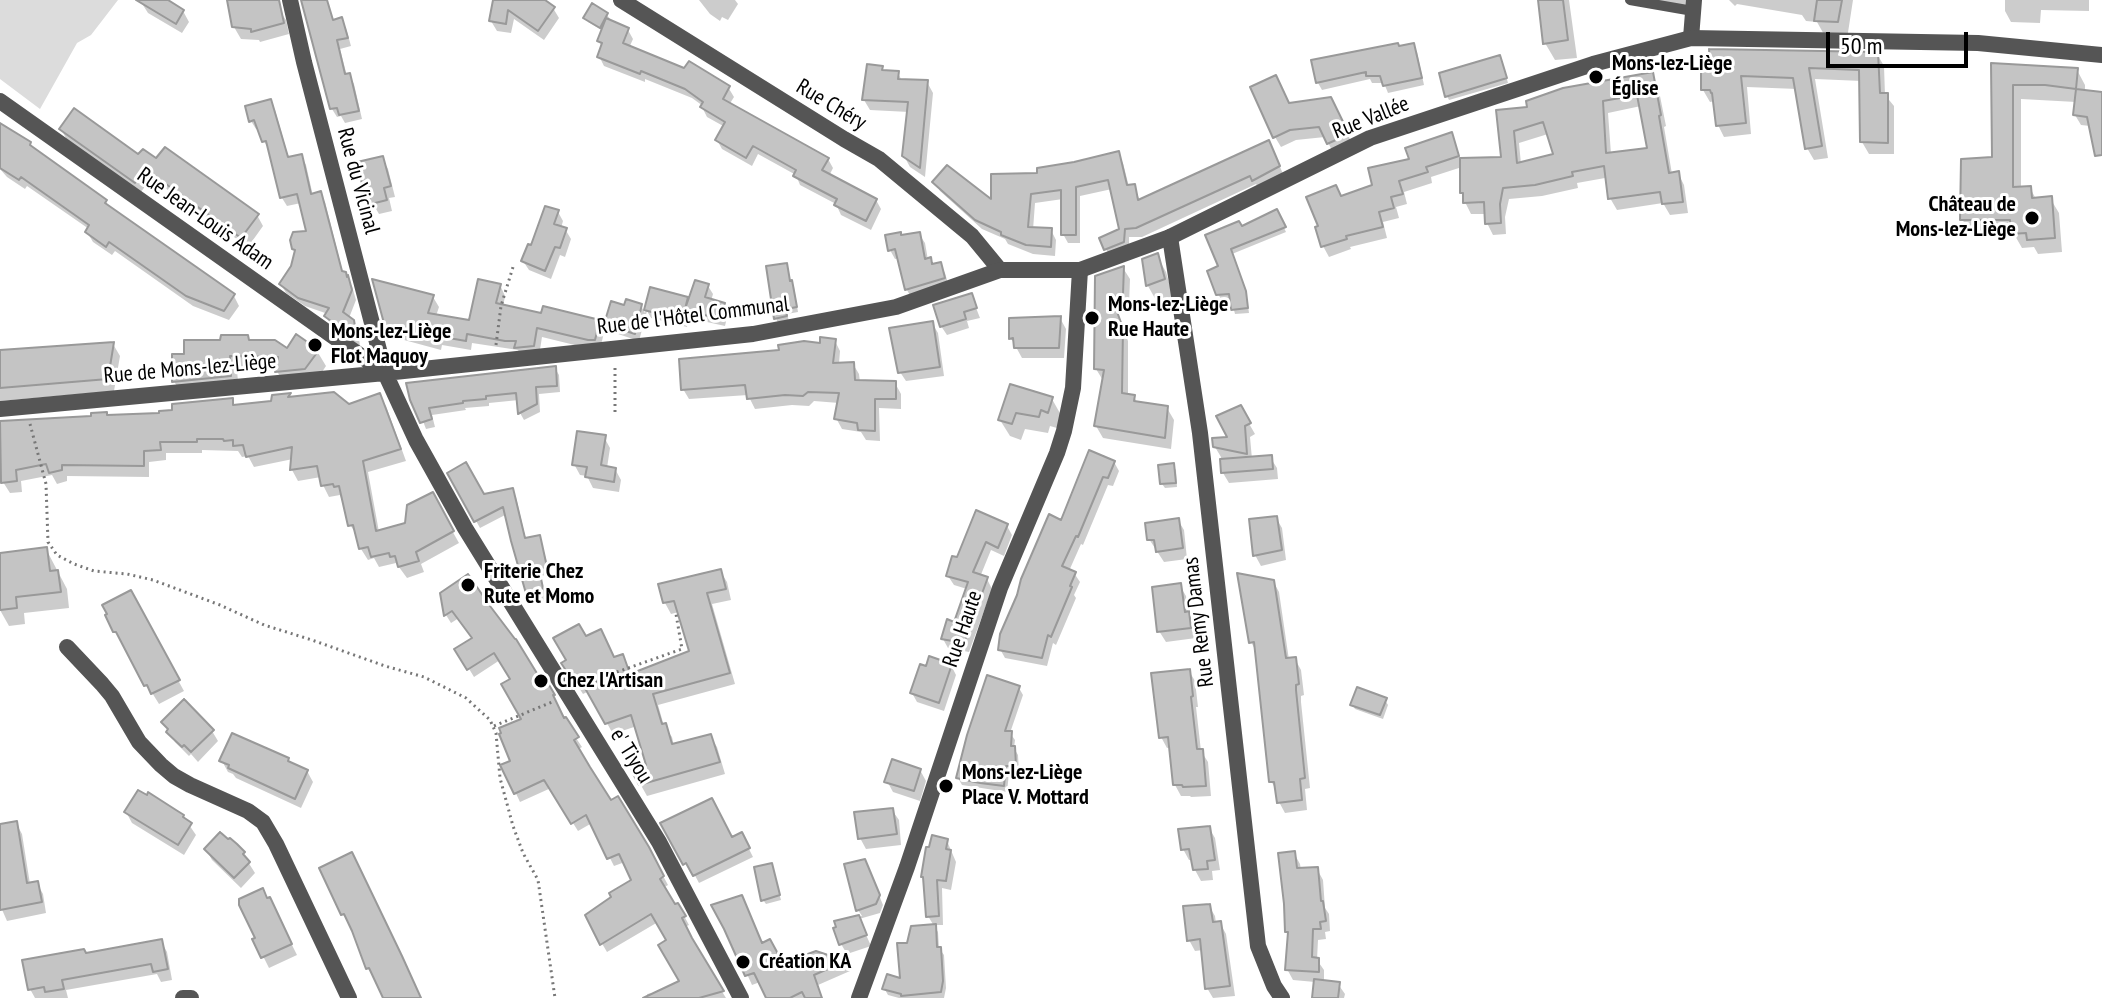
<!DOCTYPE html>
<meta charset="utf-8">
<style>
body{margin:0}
#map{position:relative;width:2102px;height:998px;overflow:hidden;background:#fff;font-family:"PT Sans Narrow",sans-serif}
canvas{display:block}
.scale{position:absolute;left:1826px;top:32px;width:142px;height:36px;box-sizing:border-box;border:4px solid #000;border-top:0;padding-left:10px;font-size:24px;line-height:28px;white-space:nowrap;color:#000;-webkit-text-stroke:6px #fff;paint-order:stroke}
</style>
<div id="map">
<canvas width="2102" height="998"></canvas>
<div class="scale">50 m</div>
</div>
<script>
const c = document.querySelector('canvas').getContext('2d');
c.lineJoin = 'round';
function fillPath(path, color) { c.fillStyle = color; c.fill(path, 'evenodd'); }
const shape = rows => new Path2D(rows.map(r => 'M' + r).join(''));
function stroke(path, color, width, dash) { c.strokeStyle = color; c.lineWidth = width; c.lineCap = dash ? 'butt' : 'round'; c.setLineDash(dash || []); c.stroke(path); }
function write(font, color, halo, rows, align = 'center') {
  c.font = font + ' "PT Sans Narrow",sans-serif'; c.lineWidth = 6; c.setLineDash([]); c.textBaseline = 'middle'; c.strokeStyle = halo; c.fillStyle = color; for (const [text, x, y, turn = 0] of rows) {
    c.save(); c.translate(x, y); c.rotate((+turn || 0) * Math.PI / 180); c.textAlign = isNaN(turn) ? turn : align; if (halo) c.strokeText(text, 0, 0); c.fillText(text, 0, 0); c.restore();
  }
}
fillPath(shape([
 [0,0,118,0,91,35,77,43,40,109,0,79]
]), '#dcdcdc');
fillPath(shape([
 [143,0,164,0,183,11,189,22,182,33,148,13,141,2],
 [229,0,272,0,286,20,289,34,260,42,259,40,241,39,234,27],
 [312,0,327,0,334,22,341,20,346,28,351,46,340,49,347,76,349,75,354,84,362,119,345,123,341,116,337,117,332,109],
 [495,0,541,0,553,8,559,18,544,40,514,19,511,33,497,31,491,21],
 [699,0,735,0,738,4,728,20,722,17,720,21,710,14],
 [1540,0,1569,0,1577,58,1555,60,1545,43],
 [1631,0,1692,0,1691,8],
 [1729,0,1853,0,1847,39,1826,38,1817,22,1806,21,1802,15,1737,4,1735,6],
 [2005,0,2089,0,2089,11,2041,10,2040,23,2011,22,2005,11],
 [607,15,610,19,608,21,628,30,633,39,629,48,728,87,734,97,729,105,828,159,833,168,829,176,876,200,881,209,871,230,841,215,836,204,800,185,796,175,758,154,752,166,722,149,717,140,725,127,707,117,702,107,703,106,692,98,645,79,645,82,604,66,599,56,602,47,599,41,603,31,588,22,586,18],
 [1413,45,1417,52,1424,85,1388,93,1384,83,1372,83,1370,79,1322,90,1318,83,1313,62],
 [1877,54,1884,66,1885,95,1894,106,1894,154,1869,154,1862,142,1862,81,1815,79,1828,158,1814,160,1807,148,1797,89,1747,87,1751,134,1724,137,1718,125,1715,101,1710,102,1703,90,1703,68],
 [1502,61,1508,83,1449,100,1447,96],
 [1993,66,2077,70,2085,85,2085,92,2102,94,2102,147,2097,146,2091,136,2090,126,2081,125,2075,115,2076,102,2021,99,2021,189,2030,188,2036,199,2050,198,2059,213,2062,252,2038,254,2034,247,2022,248,2014,234,1971,234,1962,219,1994,159],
 [882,68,884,72,898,73,902,81,927,82,933,93,925,177,910,167,904,156,909,112,870,110,864,100],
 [1652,74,1658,86,1666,126,1664,127,1672,174,1678,173,1684,185,1688,213,1670,215,1663,203,1617,210,1610,198,1607,178,1605,178,1577,183,1578,188,1542,196,1509,199,1505,217,1506,234,1493,235,1487,223,1486,214,1471,214,1465,202,1462,193,1462,167,1431,177,1432,183,1404,192,1407,204,1396,207,1399,218,1383,222,1387,238,1350,247,1351,249,1329,257,1323,246,1317,229,1342,198,1374,186,1451,135,1461,160,1503,159,1498,112,1530,109],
 [1641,106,1650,150,1611,154,1608,113],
 [1548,134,1555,155,1521,164,1519,143],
 [270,101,275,110,289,159,301,156,306,165,313,196,320,194,325,202,343,273,352,286,356,300,349,318,358,331,360,346,331,325,326,316,328,314,305,306,286,293,281,284,293,267,296,253,294,248,309,233,301,203,287,206,282,198,270,149,269,150,264,141,259,129,256,129,251,121],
 [1289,105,1337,110,1353,146,1334,154,1325,137,1296,140,1281,147,1275,137],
 [0,126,30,144,33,150,106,201,109,208,234,296,239,306,229,320,193,306,115,251,112,255,93,242,87,232,89,229,27,186,25,189,7,177,0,169],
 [61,129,139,157,257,215,263,226,248,247,151,178,141,192,67,140],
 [1273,151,1284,176,1259,189,1256,184,1142,237,1129,237,1129,251,1111,258,1106,249,1122,230,1112,189,1080,196,1080,243,1068,243,1063,234,1063,199,1035,203,1033,230,1051,230,1056,240,1055,256,1033,254,1008,244,1005,239,982,229,940,191,935,182,993,204,1040,175,1118,154,1123,163,1129,187,1134,186,1140,201],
 [382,158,388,169,395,197,389,198,392,211,379,214,366,192],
 [1276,211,1286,232,1232,254,1247,298,1249,313,1235,314,1231,298,1221,299,1218,294,1221,267,1241,228],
 [558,212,563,221,561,228,565,229,571,239,565,257,560,255,551,279,529,270,523,261],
 [919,234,925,243,928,260,930,260,933,265,940,264,945,273,949,287,912,299,907,290,900,258,895,259,890,250,901,237],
 [1157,256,1166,272,1173,296,1157,302,1148,286,1144,260],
 [786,265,791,283,794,287,798,312,787,314,789,321,778,323,776,318],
 [1123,268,1130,279,1129,306,1117,310,1128,341,1128,396,1134,397,1138,404,1167,408,1174,420,1171,449,1103,438,1096,426,1104,382,1096,369,1097,278],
 [500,285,505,296,503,307,542,316,599,321,604,332,600,350,595,350,542,337,539,356,522,358,518,350,472,343,471,350,442,345,441,350,393,337,386,326,433,297,439,307,436,316,471,322],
 [708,286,713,294,711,301,724,305,728,313,725,326,689,318,687,327,651,318,647,311,639,341,612,332,607,324,626,308,641,306,645,313,651,290,687,298,689,303],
 [971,295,980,318,967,321,969,328,947,335,941,326],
 [1060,318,1066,329,1064,358,1022,358,1011,338],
 [932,323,938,333,944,376,906,381,900,372],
 [247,337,251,342,288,351,317,351,326,366,314,384,285,386,277,371,237,371,239,391,182,396,174,381,186,356,222,342],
 [835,341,840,351,839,364,853,364,859,374,860,382,895,383,901,394,901,409,879,408,880,441,866,440,861,432,842,429,836,418,839,403,814,401,809,406,792,405,755,409,748,395,689,399,683,389,781,352],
 [113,344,120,356,114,391,0,401,0,352],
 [555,368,559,375,560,392,539,394,540,412,524,420,520,413,519,400,489,403,489,406,465,408,466,410,432,415,435,427,426,429,409,385],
 [1011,386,1052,399,1061,415,1057,428,1050,426,1048,433,1025,429,1021,440,1010,436,1000,420],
 [290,395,292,398,349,406,379,395,386,406,406,461,368,472,379,532,407,525,432,495,459,543,421,564,424,572,407,578,396,563,379,567,374,558,368,560,361,549,358,536,350,525,340,495,329,497,323,485,321,477,298,481,292,470,293,459,254,467,248,456,242,457,238,451,202,450,202,453,166,453,166,460,149,462,149,477,67,476,67,481,57,484,52,475,21,481,22,492,10,493,3,482,0,451,0,422,161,415,232,400,235,407,272,402,273,396],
 [1240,408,1255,434,1250,437,1252,459,1270,457,1277,468,1278,479,1229,483,1223,473,1221,457,1215,447,1230,439],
 [604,437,610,448,607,468,615,469,621,480,619,492,593,488,587,476,580,475,574,464],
 [1114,462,1119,471,1113,486,1108,485,1083,545,1081,544,1069,571,1074,573,1080,582,1074,595,1076,598,1056,645,1053,643,1047,666,1005,658,1000,649,1062,523],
 [1173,465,1176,470,1177,487,1165,488,1162,484],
 [450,474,483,496,512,490,516,497,526,540,539,537,542,544,550,574,541,576,546,600,533,603,529,596,507,514,480,528],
 [1276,518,1282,528,1286,560,1261,566,1255,555],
 [1178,520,1184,530,1187,559,1164,562,1149,539],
 [1007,526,1012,535,1004,556,991,550,980,577,987,579,992,589,969,652,948,648,943,639,955,624,967,589,954,585,948,576,958,560],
 [46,549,67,589,69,608,24,613,25,624,9,626,0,610,0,555],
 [720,571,727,582,731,600,712,604,735,684,658,705,664,726,672,737,674,746,710,736,717,747,725,774,647,796,633,771,649,766,637,726,613,734,589,691,583,694,570,674,586,639,614,659,622,656,631,676,691,653,679,612,671,614,665,603,660,586],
 [1273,581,1279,592,1289,660,1295,659,1301,670,1304,695,1301,696,1301,702,1310,788,1305,789,1307,810,1285,813,1279,802,1277,791,1271,781,1257,653,1251,642],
 [1180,586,1186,596,1189,614,1194,624,1196,638,1166,642,1159,631],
 [130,593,184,691,159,704,141,675,125,642,121,642,115,631],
 [442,594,537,677,541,676,558,704,557,705,564,720,582,747,577,750,610,803,648,848,668,885,663,888,675,907,683,914,689,925,685,927,694,946,726,998,648,998,647,994,664,991,681,982,669,940,658,922,607,952,594,930,634,881,625,862,614,866,592,823,578,831,551,788,520,802,503,766,512,762,524,720,513,680,500,660,474,677,457,649,474,639,459,618,451,623,446,615],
 [951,665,956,675,944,711,917,702,912,693],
 [1189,671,1195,681,1198,707,1196,707,1201,751,1208,762,1211,796,1191,797,1190,796,1181,796,1175,785,1171,747,1167,748,1161,737],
 [1019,688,1023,695,1010,733,1015,740,1014,748,1018,755,1019,772,1009,773,1007,792,962,785,958,778],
 [1385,700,1388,705,1383,719,1355,709,1352,704],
 [164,722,212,731,218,741,198,762,191,754,189,756,175,742],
 [287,759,290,764,307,771,313,782,301,808,236,778,233,774,228,772,222,761],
 [920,770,926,781,920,801,893,792,887,781],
 [892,810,899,820,901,845,866,849,860,838],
 [126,812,183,816,196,835,184,855,132,823],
 [16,823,22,834,30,884,37,883,43,894,46,913,7,921,0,905,0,826],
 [663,824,746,843,753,857,699,883,692,870,690,872],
 [1209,828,1215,838,1220,870,1212,871,1213,880,1201,881,1195,870,1193,860,1189,860,1183,849],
 [947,841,956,862,951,890,942,888,943,925,934,925,938,932,939,948,944,955,946,988,944,998,899,998,888,995,884,988,902,981,909,945,934,926,928,916],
 [206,849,243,854,255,873,241,888,212,860],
 [1294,853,1300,864,1301,870,1317,869,1323,880,1325,908,1329,914,1330,931,1325,932,1326,939,1318,940,1317,960,1324,970,1324,982,1338,984,1345,994,1344,998,1314,998,1315,982,1293,980,1287,969,1289,936,1287,931],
 [771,865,781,900,766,904,763,900],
 [869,870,883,905,880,913,859,919,871,946,847,954,841,944,837,923,862,916,858,910],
 [1209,906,1215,916,1216,923,1220,923,1226,934,1235,996,1213,998,1207,988,1203,950,1195,951,1189,940],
 [279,919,297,955,269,968,255,940],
 [726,928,762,945,782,965,816,953,845,963,850,971,818,985,822,998,768,998,760,982,752,985],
 [161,941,167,952,172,980,161,982,157,974,66,990,68,998,35,998,30,989,86,955]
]), '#0003');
const building = shape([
 [136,0,168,0,184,10,176,24,136,0],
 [227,0,279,0,284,23,251,32,251,29,232,27,227,0],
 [301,0,327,0,333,20,342,17,348,38,337,40,345,74,350,73,359,111,339,115,337,108,330,109,301,0],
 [493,0,545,0,555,7,538,31,508,10,506,24,489,21,493,0],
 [1538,0,1563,0,1568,40,1543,44,1538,0],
 [1817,0,1842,0,1838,22,1814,21,1817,0],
 [592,3,608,13,600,28,583,18,592,3],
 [606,18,629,28,623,43,684,68,689,61,730,86,723,99,829,158,822,170,877,199,866,221,834,205,837,199,793,176,796,170,753,146,746,158,715,140,725,122,700,107,703,102,685,89,641,71,640,74,597,57,602,43,597,41,606,18],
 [1398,43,1399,46,1414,43,1422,78,1383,86,1380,76,1366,76,1366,72,1316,83,1311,60,1398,43],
 [1709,49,1878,52,1880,93,1888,93,1888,143,1860,142,1859,70,1809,68,1822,146,1805,149,1793,78,1741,76,1746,123,1716,126,1712,93,1711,93,1710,90,1701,90,1701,66,1710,66,1709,49],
 [1500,55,1507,78,1445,97,1439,73,1500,55],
 [1991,63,2078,68,2076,89,2045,85,2013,85,2013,187,2031,186,2032,198,2052,196,2055,238,2027,240,2026,233,2011,234,2010,220,1960,220,1961,159,1992,157,1991,63],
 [867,64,883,66,882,70,899,71,898,79,928,80,920,168,902,156,908,102,862,100,867,64],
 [1653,72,1661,115,1659,116,1669,173,1679,171,1683,202,1662,204,1660,192,1608,199,1604,166,1572,172,1573,176,1535,185,1503,188,1500,204,1501,223,1485,224,1484,202,1463,203,1463,193,1460,193,1460,158,1501,157,1496,110,1527,107,1526,101,1563,88,1653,72],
 [1637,95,1647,148,1606,153,1603,101,1637,95],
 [1543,122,1553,154,1517,163,1514,131,1543,122],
 [1276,75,1289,103,1331,97,1349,134,1327,144,1319,127,1290,130,1273,138,1250,87,1276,75],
 [2076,89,2102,92,2102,155,2095,156,2087,117,2073,115,2076,89],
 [271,99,288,157,302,154,311,194,321,191,342,271,346,272,347,277,348,275,352,290,343,312,354,320,357,340,324,316,329,308,298,298,279,284,291,266,295,250,292,249,290,240,293,232,306,231,297,194,280,198,266,141,262,142,254,120,249,122,245,106,271,99],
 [74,108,138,154,143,149,156,158,165,147,259,214,241,238,145,169,135,183,59,129,74,108],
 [0,123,31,142,30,145,107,200,105,203,235,294,224,311,186,296,109,242,106,247,85,232,89,225,21,177,19,180,0,168,0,123],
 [1452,132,1459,156,1426,167,1428,172,1399,181,1403,194,1391,197,1394,208,1379,212,1383,227,1346,236,1347,239,1321,247,1315,227,1318,226,1306,197,1336,185,1341,196,1372,185,1368,168,1409,159,1405,148,1452,132],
 [1269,140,1280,166,1252,181,1250,176,1136,228,1125,229,1124,242,1104,250,1099,238,1119,229,1108,180,1076,187,1076,235,1061,235,1061,190,1031,194,1028,227,1052,228,1051,247,1026,245,1001,235,1001,232,975,220,932,182,947,165,991,199,991,174,1037,173,1037,168,1074,162,1119,151,1127,185,1135,184,1138,200,1269,140],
 [383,156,391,186,384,188,387,200,371,204,368,192,364,193,357,162,383,156],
 [545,206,559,210,554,224,567,228,560,248,555,247,545,271,521,261,528,244,531,245,545,206],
 [1277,209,1286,227,1231,249,1246,291,1248,308,1231,310,1229,294,1216,295,1207,271,1218,266,1205,235,1239,221,1242,226,1277,209],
 [901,232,901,235,920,232,925,259,931,257,932,264,941,262,945,278,905,290,895,249,888,251,885,235,901,232],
 [1158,253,1165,279,1146,286,1142,259,1158,253],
 [787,263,790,281,792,280,797,307,786,309,787,316,774,319,766,266,787,263],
 [1124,266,1123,294,1112,298,1123,328,1122,393,1135,395,1134,401,1168,406,1165,438,1094,426,1104,370,1094,369,1095,276,1124,266],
 [372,279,434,295,428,313,469,320,478,279,501,284,496,303,541,313,543,306,600,320,595,340,588,340,537,328,534,346,514,348,516,341,505,341,467,334,466,341,437,336,435,341,385,327,372,279],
 [695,280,709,284,705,297,725,303,720,319,685,310,682,320,644,310,650,287,688,297,685,309,695,280],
 [972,293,977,308,964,312,966,319,940,327,933,305,972,293],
 [626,299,642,304,635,334,604,324,611,301,624,305,626,299],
 [1061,316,1059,348,1014,348,1013,338,1009,339,1009,318,1061,316],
 [933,321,940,367,898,373,889,328,933,321],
 [296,334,319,350,305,369,275,372,278,357,230,356,231,376,172,382,172,354,184,354,184,340,220,340,221,335,248,335,249,340,275,340,287,348,296,334],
 [820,337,836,339,833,363,854,362,855,380,896,381,896,399,875,399,875,431,858,430,857,423,834,419,839,393,808,392,803,396,785,395,747,399,745,385,681,390,679,359,779,350,778,345,804,341,820,343,820,337],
 [114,342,108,379,0,388,0,350,114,342],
 [556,366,557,386,536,387,537,404,518,414,516,393,486,396,486,399,463,401,463,403,429,408,432,419,420,423,410,400,406,383,556,366],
 [1010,384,1053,397,1048,413,1041,410,1039,417,1016,413,1012,424,998,420,1010,384],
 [334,392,349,404,380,393,401,449,363,461,376,531,405,523,407,505,433,492,454,531,416,552,419,561,398,567,395,556,390,557,389,553,371,557,368,547,359,549,353,525,348,526,339,486,334,487,333,484,321,486,317,466,290,470,292,447,246,457,243,445,233,446,233,440,224,441,223,439,197,439,197,442,160,442,161,450,144,451,144,466,62,465,62,470,49,473,46,464,16,470,17,481,1,483,0,421,91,416,91,413,107,412,107,415,159,413,159,411,172,410,172,404,233,398,233,405,271,401,272,395,291,393,288,397,334,392],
 [1241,405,1251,423,1245,426,1247,454,1213,447,1212,438,1227,437,1216,416,1241,405],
 [577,431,606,435,601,465,616,468,614,482,585,477,587,467,572,465,577,431],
 [1089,450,1115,461,1108,478,1103,477,1078,537,1076,536,1062,566,1076,572,1070,586,1072,587,1051,637,1048,635,1042,658,998,650,1000,634,1017,595,1021,579,1049,514,1061,520,1089,450],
 [1272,455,1273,469,1221,473,1220,459,1272,455],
 [466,462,484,494,513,488,525,538,540,535,547,567,539,569,544,593,527,597,511,541,503,507,474,522,447,473,466,462],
 [1174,463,1176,483,1160,484,1158,465,1174,463],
 [976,510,1008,524,998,548,986,542,973,572,988,577,964,643,941,639,947,619,954,622,968,582,946,576,952,556,957,557,976,510],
 [1277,516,1282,550,1253,556,1249,519,1277,516],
 [1179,518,1183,548,1156,552,1154,540,1147,540,1145,523,1179,518],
 [47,547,50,571,58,570,61,592,16,597,17,608,0,610,0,553,47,547],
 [721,569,726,589,707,593,730,673,653,694,662,724,666,723,672,744,711,734,720,762,639,785,631,770,646,765,631,715,605,724,581,681,575,684,561,663,566,660,553,638,579,624,586,636,601,629,614,657,623,654,630,674,689,651,674,601,663,603,658,584,721,569],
 [1237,573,1274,580,1286,658,1296,657,1299,684,1296,685,1296,690,1305,778,1300,779,1302,800,1277,803,1274,782,1269,782,1254,642,1249,643,1237,573],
 [468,574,490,606,515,639,516,639,538,675,542,673,555,695,553,695,564,718,566,717,579,737,574,740,590,767,611,800,618,796,649,847,664,876,660,879,675,904,678,903,686,916,682,918,692,938,724,991,699,998,643,998,679,981,658,945,666,940,651,914,600,945,585,915,611,897,609,893,631,880,619,854,607,859,586,815,571,824,544,780,514,794,500,765,510,761,499,734,501,733,499,728,521,719,501,684,510,679,494,653,467,670,454,649,472,638,452,611,444,616,440,593,468,574],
 [1181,583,1185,612,1189,611,1191,628,1157,632,1152,587,1181,583],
 [131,590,180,680,151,694,147,685,144,686,116,632,113,632,105,615,107,614,102,605,131,590],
 [929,656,952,664,939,703,910,693,920,664,926,666,929,656],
 [1190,669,1193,696,1191,697,1197,749,1203,749,1206,786,1183,787,1182,785,1173,785,1168,737,1159,738,1151,673,1190,669],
 [987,675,1020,686,1005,731,1012,731,1011,746,1015,746,1016,766,1006,766,1004,786,980,783,956,778,967,735,987,675],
 [1357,687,1387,698,1380,715,1350,705,1357,687],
 [184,699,214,730,191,752,184,745,182,747,166,732,168,729,161,722,184,699],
 [232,733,289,758,288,761,308,770,295,799,228,768,229,765,219,761,232,733],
 [892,759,921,769,914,791,884,782,892,759],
 [138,790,147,795,148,792,176,810,184,815,183,817,192,823,178,845,124,812,138,790],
 [712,798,732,837,742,832,750,848,693,876,686,863,683,865,660,823,712,798],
 [893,808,897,834,858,839,854,812,893,808],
 [17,821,27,883,38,881,42,902,0,910,0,824,17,821],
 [1210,826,1215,860,1207,861,1208,869,1193,870,1189,849,1181,850,1178,829,1210,826],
 [220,832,228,839,230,838,237,844,245,852,243,854,250,862,234,878,204,849,220,832],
 [932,835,948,839,946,849,951,850,946,881,937,880,939,916,926,917,923,877,921,877,926,847,929,847,932,835],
 [1295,851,1297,868,1318,867,1321,901,1323,901,1326,921,1320,922,1321,929,1313,929,1312,957,1319,958,1319,972,1285,970,1288,932,1285,932,1284,904,1278,853,1295,851],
 [352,852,402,956,421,998,383,998,369,968,366,969,352,931,344,914,341,915,319,868,352,852],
 [865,859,880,895,876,904,856,911,844,864,865,859],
 [772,863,780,895,761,901,754,867,772,863],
 [263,888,267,898,270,897,292,944,261,958,252,939,255,938,239,905,239,899,263,888],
 [742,895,762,943,770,939,783,963,816,951,846,961,814,975,822,998,805,998,802,992,790,998,766,998,754,973,745,976,724,929,711,905,742,895],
 [1210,904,1213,922,1221,921,1230,986,1205,989,1200,939,1187,941,1183,906,1210,904],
 [859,915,867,935,839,945,833,928,836,927,834,921,859,915],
 [936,924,937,947,941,947,943,981,941,992,901,996,901,994,882,989,887,974,900,978,897,943,907,943,911,926,936,924],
 [162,939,168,969,153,972,151,964,62,980,64,989,45,992,44,987,28,990,22,960,84,949,86,953,162,939],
 [1314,979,1340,982,1338,998,1312,998,1314,979]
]);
fillPath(building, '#c4c4c4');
stroke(building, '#999', 2);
stroke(shape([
 [496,345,501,306,513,267],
 [615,368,615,415],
 [30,424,46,484,48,542,57,555,74,564,94,571,127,574,153,580,220,605,264,625,312,640,385,666,424,677,466,698,490,720,496,733,500,778,513,826,523,853,538,880,555,998],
 [584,687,614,673,682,649,676,614],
 [494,726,552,702]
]), '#777', 3, [2, 4]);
stroke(shape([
 [1630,0,1693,11]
]), '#555', 10);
stroke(shape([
 [290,0,304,62,385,373],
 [621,0,844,139,879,159,972,236,1000,270],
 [1691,38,1694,0],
 [1170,237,1200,433,1258,946,1274,986,1282,998],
 [67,647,102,684,112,696,139,742,161,765,174,776,190,785,248,811,263,822,276,844,349,998],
 [183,998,191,998],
 [859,998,907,867,1000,588,1057,453,1064,431,1073,388,1080,270]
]), '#555', 16);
stroke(shape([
 [0,101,385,373],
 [385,373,416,440,465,528,659,842,741,998],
 [0,409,385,373,753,334,896,307,1000,270,1080,270,1170,237,1370,138,1593,64,1691,38,1978,43,2102,55]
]), '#555', 16);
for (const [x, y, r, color] of [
 [1596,77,8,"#000"],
 [2032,218,8,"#000"],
 [1092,318,8,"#000"],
 [315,345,8,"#000"],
 [468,585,8,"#000"],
 [541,681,8,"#000"],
 [946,786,8,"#000"],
 [743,962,8,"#000"]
]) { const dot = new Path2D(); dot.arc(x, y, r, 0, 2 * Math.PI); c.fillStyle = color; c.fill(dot); stroke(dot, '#fff', 3); }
write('bold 22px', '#000', '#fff', [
 ["Mons-lez-Liège",1612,64],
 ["Église",1612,89],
 ["Château de",2016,205,"right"],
 ["Mons-lez-Liège",2016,230,"right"],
 ["Mons-lez-Liège",1108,305],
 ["Rue Haute",1108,330],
 ["Mons-lez-Liège",331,332],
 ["Flot Maquoy",331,357],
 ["Friterie Chez",484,572],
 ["Rute et Momo",484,597],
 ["Chez l'Artisan",557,681],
 ["Mons-lez-Liège",962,773],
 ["Place V. Mottard",962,798],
 ["Création KA",759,962]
], 'left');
write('22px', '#000', '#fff', [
 ["Rue Chéry",831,105,31],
 ["Rue Vallée",1371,118,-22],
 ["Rue du Vicinal",358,181,75],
 ["Rue Jean-Louis Adam",205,219,35],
 ["Rue de l'Hôtel Communal",693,316,-7],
 ["Rue de Mons-lez-Liège",190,369,-5],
 ["Rue Remy Damas",1199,622,-97],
 ["Rue Haute",963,629,-71],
 ["e' Tiyou",631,756,58]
]);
</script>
